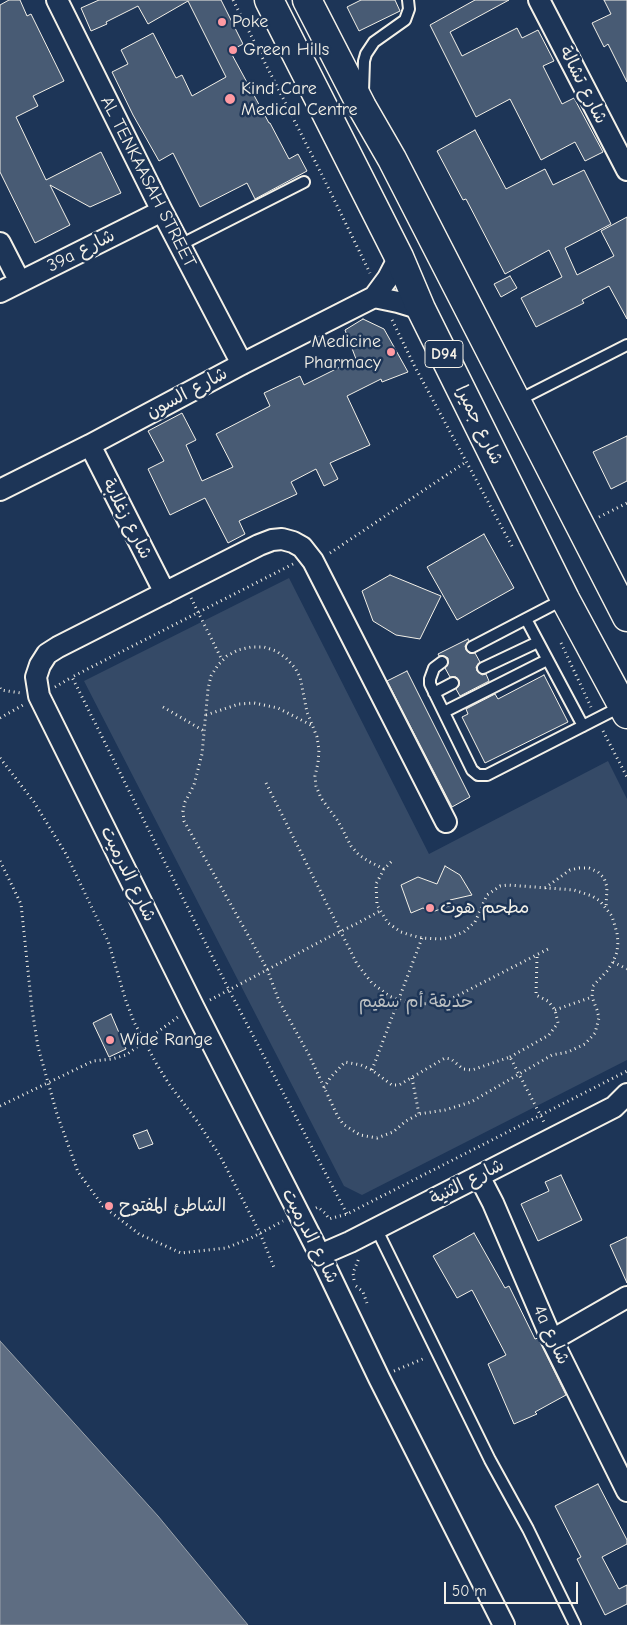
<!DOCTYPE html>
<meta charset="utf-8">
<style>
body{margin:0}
#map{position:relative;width:627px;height:1625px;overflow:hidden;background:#1d3557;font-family:"Comic Neue",sans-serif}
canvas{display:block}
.scale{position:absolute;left:444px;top:1582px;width:134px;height:22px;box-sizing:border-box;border:2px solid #f4f1e8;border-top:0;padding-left:6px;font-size:15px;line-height:18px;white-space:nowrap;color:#f4f1e8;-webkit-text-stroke:4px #1d3557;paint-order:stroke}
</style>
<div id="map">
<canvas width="627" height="1625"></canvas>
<div class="scale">50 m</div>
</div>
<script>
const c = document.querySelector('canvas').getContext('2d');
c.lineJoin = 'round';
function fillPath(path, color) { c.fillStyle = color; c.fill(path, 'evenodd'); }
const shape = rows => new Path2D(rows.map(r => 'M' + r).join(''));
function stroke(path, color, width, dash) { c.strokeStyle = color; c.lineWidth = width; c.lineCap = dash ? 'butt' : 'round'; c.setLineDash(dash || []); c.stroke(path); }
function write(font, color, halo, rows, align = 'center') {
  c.font = font + ' "Comic Neue","Playpen Sans Arabic",sans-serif'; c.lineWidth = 5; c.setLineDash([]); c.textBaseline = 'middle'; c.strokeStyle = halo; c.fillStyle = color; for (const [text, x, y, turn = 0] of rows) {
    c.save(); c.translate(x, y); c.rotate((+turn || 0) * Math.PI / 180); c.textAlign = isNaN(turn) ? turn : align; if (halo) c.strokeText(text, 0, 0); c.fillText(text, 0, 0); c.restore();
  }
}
fillPath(shape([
 [289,578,429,854,608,761,627,799,627,1060,362,1195,344,1186,84,681]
]), '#354a67');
const water = shape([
 [0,1341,158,1516,248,1625,0,1625,0,1341]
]);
fillPath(water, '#5e6d82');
stroke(water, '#9aa2ab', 1);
const building = shape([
 [9,0,20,0,27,16,31,14,64,81,33,96,38,106,16,117,46,180,101,152,121,193,90,207,50,185,70,225,35,243,0,172,0,5,9,0],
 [99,0,221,0,243,44,230,51,269,123,270,123,289,159,298,154,307,171,255,199,247,183,200,207,173,153,159,161,133,115,112,72,128,64,121,50,153,33,176,78,182,75,192,96,226,77,188,1,148,24,138,6,106,22,107,24,91,31,81,8,99,0],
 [361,0,395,0,400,11,359,31,347,7,361,0],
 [475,0,509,0,450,32,462,56,517,28,522,38,538,30,554,61,543,66,562,104,574,98,603,152,585,161,575,142,541,160,510,99,476,117,430,25,475,0],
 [604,0,627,0,627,82,608,44,604,47,592,23,611,14,604,0],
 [475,130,506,189,545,169,553,185,584,170,611,224,565,248,577,275,614,256,601,231,627,217,627,319,609,286,582,300,584,303,536,327,521,298,562,277,549,250,505,274,466,199,463,200,437,151,475,130],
 [510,276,517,288,501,297,494,284,510,276],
 [363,319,384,329,408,372,382,382,381,379,347,396,370,445,330,463,338,479,324,486,316,469,291,482,297,494,239,521,245,534,228,543,205,498,170,515,148,469,164,461,148,431,182,413,196,440,186,445,202,481,233,467,216,434,270,406,264,393,300,376,304,385,356,359,345,330,363,319],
 [627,436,627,481,611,489,593,452,627,436],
 [484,534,514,588,457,620,427,567,484,534],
 [390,575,441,596,420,639,396,635,373,621,362,591,390,575],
 [468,639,469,641,465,646,466,650,469,653,475,653,480,662,476,667,477,671,482,675,486,674,489,681,460,696,456,689,459,686,459,680,456,677,450,677,445,668,448,664,448,658,444,656,439,656,438,654,468,639],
 [407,671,470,797,452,807,387,681,407,671],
 [544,675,568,722,485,763,462,717,468,714,466,709,495,694,498,699,544,675],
 [445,866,460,875,472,895,450,900,452,905,432,912,423,908,411,913,401,885,418,877,437,884,445,866],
 [111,1014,126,1049,109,1057,93,1023,111,1014],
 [147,1130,153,1144,139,1149,133,1135,147,1130],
 [561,1175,582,1220,538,1241,521,1204,549,1191,545,1182,561,1175],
 [474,1233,505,1288,509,1286,535,1339,538,1338,566,1395,535,1412,537,1414,514,1424,488,1364,506,1355,472,1290,457,1298,433,1256,474,1233],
 [627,1237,627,1283,610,1245,627,1237],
 [598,1484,627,1540,627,1544,602,1557,619,1589,627,1585,627,1604,605,1615,577,1559,581,1557,555,1506,598,1484]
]);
fillPath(building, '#485b74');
stroke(building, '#f4f1e8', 1);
const service = shape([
 [363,91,364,61,366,54,374,42,405,20,409,9,408,0],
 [180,245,304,182],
 [517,401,627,345],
 [526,619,583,726],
 [472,647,564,599],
 [442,662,434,668,430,679,430,684,472,770,478,775,487,775,622,706],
 [483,668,538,642],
 [434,693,453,683],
 [444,712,547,660],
 [376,1228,490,1460,528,1529,575,1625]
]);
const minor = shape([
 [57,0,162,211,242,364],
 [539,0,627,170],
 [0,243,20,282],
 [0,292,162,211],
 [374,297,398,302,421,309],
 [90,445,165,593],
 [0,490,90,445,242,364,374,297,388,278,399,257],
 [446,822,313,561,302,547,293,542,282,539,272,540,259,545,58,647,47,654,40,665,36,677,39,696,194,1008,320,1255,379,1378,504,1625],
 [479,1176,493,1203,552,1340,627,1491],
 [320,1255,350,1242,614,1107,627,1094],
 [552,1340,627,1297]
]);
const primary = shape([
 [269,0,399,257,421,309,565,599,627,714],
 [307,0,362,107,392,159,627,617]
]);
stroke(service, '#f4f1e8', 14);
stroke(minor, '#f4f1e8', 24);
stroke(primary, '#f4f1e8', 31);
stroke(shape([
 [233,0,321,173,370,273],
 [392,320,415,367,513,548],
 [599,517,627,503],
 [330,553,466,462],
 [293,564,72,677,229,990,347,1214],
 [191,598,222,660],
 [561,643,591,707],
 [55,687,72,677],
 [0,688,1,690,21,693],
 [163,707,204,731],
 [206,715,239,704,254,703,278,708,311,725],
 [0,718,23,705],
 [603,731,627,777],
 [0,758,34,802,66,854,108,941,126,1001,134,1022,156,1063,169,1084,197,1121,220,1156,260,1233,275,1270],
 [266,783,357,964,372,983,389,996,399,1000,418,1004,439,1003,449,1000,550,948],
 [0,861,21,904,32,1009,38,1047,57,1114,78,1172,103,1206,139,1234,181,1253,226,1248,251,1238,283,1221],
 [384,869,368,861,359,855,351,846,338,821,321,798,316,786,315,776,318,763,319,750,317,737,307,712,300,677,295,668,286,658,276,651,264,647,251,647,238,650,227,656,218,665,211,676,208,689,202,754,194,785,185,802,183,811,184,821,267,969,279,1001,309,1055,337,1115,343,1124,360,1135,377,1138,393,1132,406,1121,419,1114,445,1110,471,1102,552,1055,568,1052,585,1044,595,1033,599,1018,597,1010,592,997,593,986,607,971,613,962,617,952,618,942,617,933,612,916,600,901,592,896,574,890,508,885,500,886,487,895,475,922,464,932,448,938,439,939,422,938,410,935,401,932,388,923,377,905,376,884,384,869,393,860],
 [545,888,570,870,579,868,589,868,598,872,604,878,607,887,606,908],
 [356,924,380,911],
 [613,962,627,969],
 [210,1000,329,937],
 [555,1010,592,997],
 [510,1057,549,1035,558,1023,555,1010,548,1001,536,995,537,956],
 [372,1070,422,938],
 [412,1078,419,1114],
 [324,1088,330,1078,345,1062,361,1065,372,1070,392,1085,399,1085,445,1058,451,1059,463,1069,472,1070,510,1057,545,1124],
 [0,1106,93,1061,112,1059,126,1055,178,1017],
 [316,1208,318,1207,325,1213,329,1219,347,1214,627,1071],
 [354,1280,353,1273,359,1258],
 [356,1286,363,1292,368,1306],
 [394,1371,425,1358]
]), '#f4f1e8', 3, [1, 4]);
stroke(service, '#1d3557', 10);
stroke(minor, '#1d3557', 20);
stroke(primary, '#1d3557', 28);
stroke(shape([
 [329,937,356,924]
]), '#f4f1e8', 3, [1, 4]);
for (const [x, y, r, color] of [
 [222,22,5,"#ff9aa2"],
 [233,50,5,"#ff9aa2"],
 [230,99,6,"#ff9aa2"],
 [391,352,5,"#ff9aa2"],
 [430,908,5,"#ff9aa2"],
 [110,1040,5,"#ff9aa2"],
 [109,1206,5,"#ff9aa2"]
]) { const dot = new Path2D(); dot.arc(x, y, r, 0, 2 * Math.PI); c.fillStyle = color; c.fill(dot); stroke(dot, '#1d3557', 2); }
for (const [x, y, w] of [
 [444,354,38]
]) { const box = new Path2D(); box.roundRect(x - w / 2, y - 13.5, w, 27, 4); c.fillStyle = '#1d3557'; c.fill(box); stroke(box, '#f4f1e8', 1); }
write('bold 16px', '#f4f1e8', null, [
 ["D94",444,354]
]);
write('18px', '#f4f1e8', '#1d3557', [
 ["Poke",232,22],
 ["Green Hills",243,50],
 ["Kind Care",241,89],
 ["Medical Centre",241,110],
 ["Medicine",381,342,"right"],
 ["Pharmacy",381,363,"right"],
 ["مطحم هوت",440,908],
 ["Wide Range",120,1040],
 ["الشاطئ المفتوح",119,1206]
], 'left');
write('18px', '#f4f1e8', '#1d3557', [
 ["شارع تشالة",583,85,63],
 ["AL TENKAASAH STREET",148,182,63],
 ["39a شارع",81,251,-27],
 ["شارع السون",187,393,-28],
 ["شارع جميرا",479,425,64],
 ["شارع زغلابة",127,519,63],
 ["شارع الدرميت",128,874,64],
 ["شارع الثنية",467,1182,-27],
 ["شارع الدرميت",310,1236,63],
 ["4a شارع",551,1335,65]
]);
write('18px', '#bbbfc1', '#1d3557', [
 ["حديقة أم سقيم",416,1002]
]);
</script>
